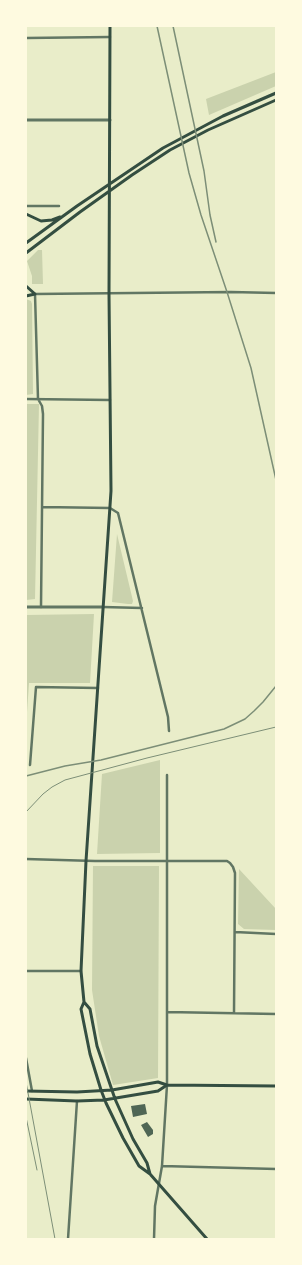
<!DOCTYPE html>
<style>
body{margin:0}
#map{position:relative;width:302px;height:1265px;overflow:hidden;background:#e9edc9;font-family:"DM Sans",sans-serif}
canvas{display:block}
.frame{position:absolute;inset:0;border:27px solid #fefae0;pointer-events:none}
</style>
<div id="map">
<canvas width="302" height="1265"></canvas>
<div class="frame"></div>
</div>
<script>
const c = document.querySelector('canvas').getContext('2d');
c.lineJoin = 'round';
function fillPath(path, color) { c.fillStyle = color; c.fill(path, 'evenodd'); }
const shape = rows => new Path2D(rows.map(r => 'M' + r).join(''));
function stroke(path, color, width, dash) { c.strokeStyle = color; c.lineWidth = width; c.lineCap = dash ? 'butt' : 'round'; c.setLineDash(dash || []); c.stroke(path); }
fillPath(shape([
 [276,72,276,86,209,115,206,99],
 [38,250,42,250,43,284,32,284,32,276,27,261],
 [26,299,31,301,32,304,33,394,26,395],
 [26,404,39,404,35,599,26,600],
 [117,534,133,601,132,604,128,604,112,602],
 [94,614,90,683,29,683,26,727,26,615],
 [160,760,160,853,97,854,102,774],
 [93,866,159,866,158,1078,113,1085,99,1036,92,990],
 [239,869,276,909,276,930,244,929,238,924]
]), '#cad2ad');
fillPath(shape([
 [145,1104,147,1114,133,1117,131,1106],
 [147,1122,153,1130,153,1134,148,1137,141,1125]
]), '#4f6655');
stroke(shape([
 [26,38,110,37],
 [26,206,59,206],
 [26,399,110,400],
 [42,507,110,508,118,513,168,717,169,731],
 [41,607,43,414,42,406,38,399,35,294,231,292,276,293],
 [103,607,142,608],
 [30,765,36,687,98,688],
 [26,859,95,861,227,861,230,863,233,867,235,873,234,1013],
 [235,932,276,934],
 [26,971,81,971],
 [167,1012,276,1014],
 [26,1058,32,1091],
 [162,1166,276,1169],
 [68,1239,77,1101],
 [154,1239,155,1206,162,1166,167,1085,167,775]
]), '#617663', 2.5);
stroke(shape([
 [26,120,110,120],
 [26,607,103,607]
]), '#617663', 3);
stroke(shape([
 [110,26,109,294,111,491,86,861,81,971,84,1002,81,1009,90,1054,101,1090,106,1103,123,1138,139,1166,150,1174,207,1239],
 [26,214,41,221,52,220,60,217],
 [26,243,77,206,163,148,223,116,276,93],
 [26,253,80,212,132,175,170,150,208,130,276,100],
 [26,286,35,294],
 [26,296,35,294],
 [84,1002,90,1009,97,1046,115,1099,133,1139,147,1163,150,1174],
 [26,1091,77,1092,112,1090,158,1082,167,1085,276,1086],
 [26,1099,77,1101,104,1100,158,1091,167,1085]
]), '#344e41', 3);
stroke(shape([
 [26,812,43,794,52,787,65,780,147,758,276,727],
 [26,1082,55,1239],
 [26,1117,37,1170]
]), '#7c8e77', 1);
stroke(shape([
 [157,26,189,173,201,215,227,292,251,368,276,480],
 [173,26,204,171,210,215,216,242],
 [26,776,65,766,101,760,224,729,245,719,254,711,263,702,276,686]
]), '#7c8e77', 1.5);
</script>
